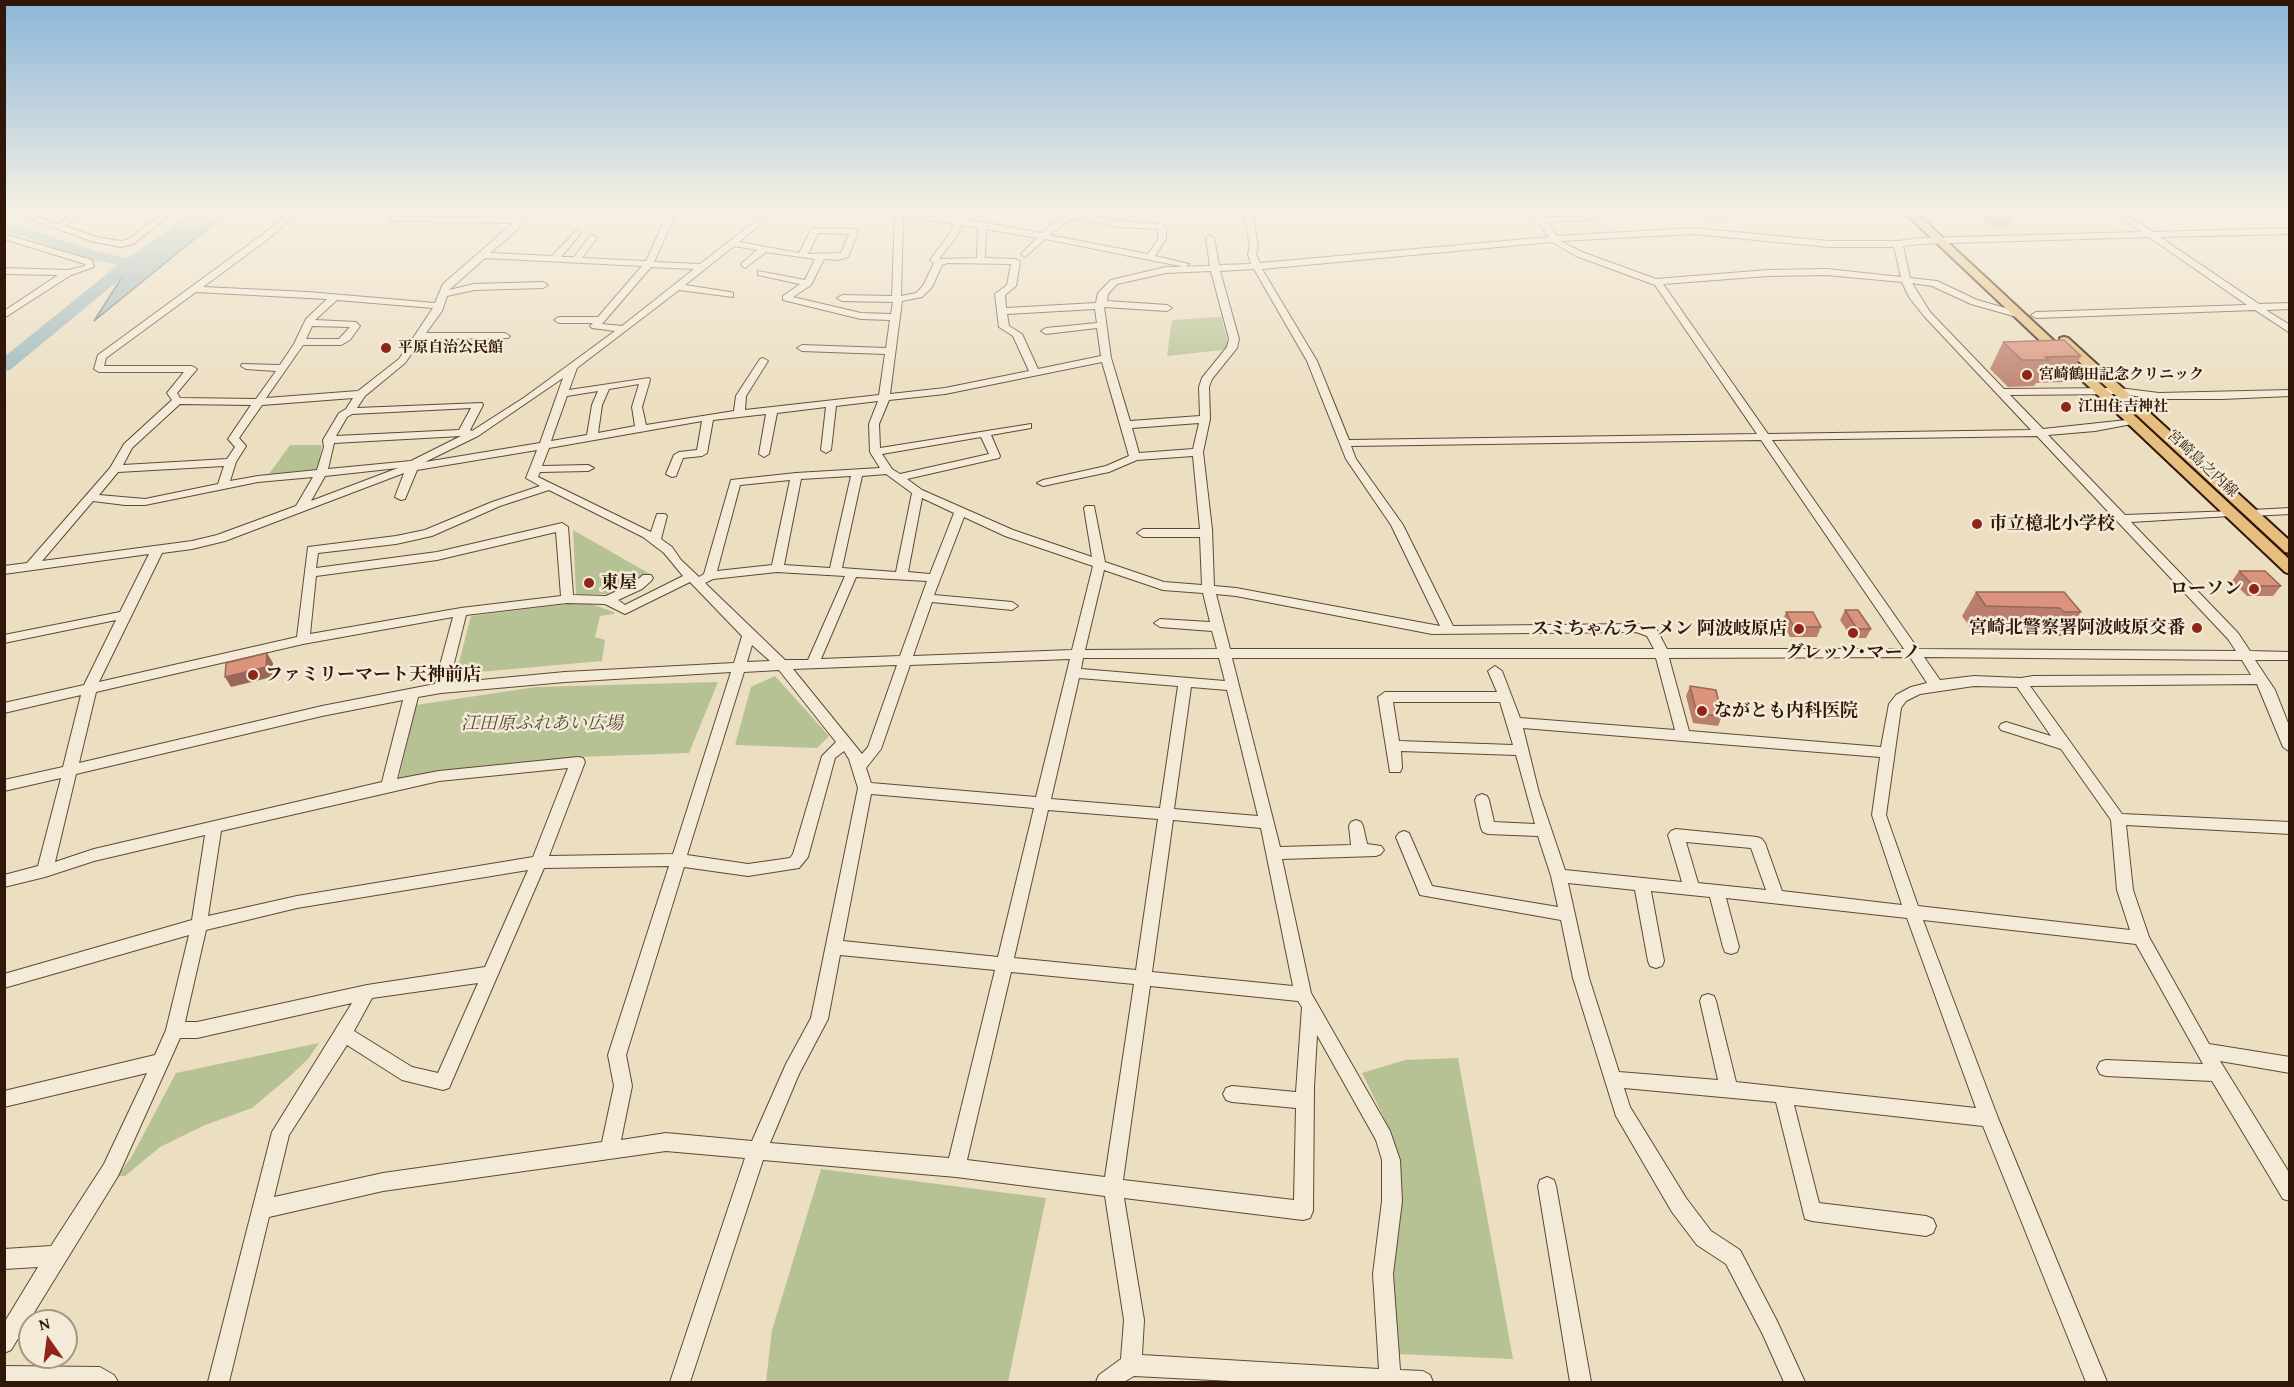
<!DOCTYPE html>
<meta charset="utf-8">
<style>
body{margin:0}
#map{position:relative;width:2294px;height:1387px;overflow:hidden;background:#ecdec1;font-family:"Gentium Book Plus",serif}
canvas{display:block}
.frame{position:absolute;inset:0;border:6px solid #301709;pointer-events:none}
.north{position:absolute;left:18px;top:1309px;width:60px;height:60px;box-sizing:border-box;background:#f3ead7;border:2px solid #a59685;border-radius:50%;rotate:346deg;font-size:16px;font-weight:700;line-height:24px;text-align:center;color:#301709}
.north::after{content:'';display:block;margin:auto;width:21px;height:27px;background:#8f2418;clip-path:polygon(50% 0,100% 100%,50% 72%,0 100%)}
</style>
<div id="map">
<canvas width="2294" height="1387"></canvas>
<div class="frame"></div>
<div class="north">N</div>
</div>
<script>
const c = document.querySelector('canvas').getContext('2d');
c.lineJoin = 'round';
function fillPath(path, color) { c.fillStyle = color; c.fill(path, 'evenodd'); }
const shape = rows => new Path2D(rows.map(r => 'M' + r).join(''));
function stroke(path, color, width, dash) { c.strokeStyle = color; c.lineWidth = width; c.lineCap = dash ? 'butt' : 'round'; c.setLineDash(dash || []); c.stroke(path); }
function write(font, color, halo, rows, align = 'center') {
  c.font = font + ' "Gentium Book Plus","Noto Serif JP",serif'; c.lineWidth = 5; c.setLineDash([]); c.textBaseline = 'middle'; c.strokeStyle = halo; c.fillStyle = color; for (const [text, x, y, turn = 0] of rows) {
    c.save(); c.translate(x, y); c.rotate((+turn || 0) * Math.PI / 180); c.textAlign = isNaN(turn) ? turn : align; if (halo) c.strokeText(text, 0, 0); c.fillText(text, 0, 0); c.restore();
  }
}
fillPath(shape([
 [1221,317,1229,347,1222,350,1167,356,1172,320],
 [290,445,322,445,318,469,269,474],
 [573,530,650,574,608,594,576,594],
 [568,604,591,604,614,612,614,614,600,616,595,637,605,640,602,661,456,674,471,616],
 [775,676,829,736,817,748,735,745,751,687],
 [718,682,689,753,577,757,399,778,416,705,536,687],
 [319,1043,308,1059,289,1077,252,1108,205,1125,160,1147,125,1176,117,1176,131,1158,176,1073],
 [1458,1058,1513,1359,1397,1354,1394,1277,1400,1162,1389,1128,1362,1073,1405,1060],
 [821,1169,1046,1198,1008,1382,766,1382,772,1330]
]), '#b6c294');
const water = shape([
 [195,211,229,211,94,321,136,255,195,211]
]);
fillPath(water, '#9db9bd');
stroke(water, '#717875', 1.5);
fillPath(shape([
 [197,211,214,211,136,266,10,370,4,371,4,357,118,265,86,258,4,230,4,221,95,251,127,258,197,211],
 [2280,211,2290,211,2290,216,2282,214,2280,211]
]), '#9db9bd');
const minor = shape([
 [9,211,20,211,58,224,76,211,85,211,65,226,96,237,121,241,127,240,166,211,175,211,133,244,121,247,91,241,9,211],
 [290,211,299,211,268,239,203,287,308,292,435,303,443,284,513,223,390,221,389,219,397,211,405,211,400,217,517,218,523,211,531,211,515,232,490,253,552,256,577,230,581,233,561,257,574,257,590,236,593,235,597,238,582,258,646,261,669,211,677,211,654,262,700,264,768,211,777,211,739,242,799,253,812,228,854,229,858,232,848,257,838,260,824,259,811,285,793,297,861,313,891,314,893,302,842,301,837,298,842,295,892,296,895,214,885,211,903,211,960,218,1041,233,1059,219,1082,212,1085,212,1085,215,1120,221,1162,224,1166,227,1166,239,1155,256,1189,264,1185,267,1045,239,1025,257,1021,254,1037,238,986,229,985,258,1016,259,1020,262,1016,286,1005,295,1006,308,1096,303,1098,293,1111,280,1166,267,1210,266,1206,238,1210,235,1214,238,1219,265,1251,264,1248,254,1250,246,1244,211,1252,211,1258,246,1256,254,1260,263,1549,237,1529,211,1537,211,1544,217,1581,217,1606,211,1620,211,1581,221,1548,222,1557,236,1693,228,1829,241,1898,241,1920,238,2142,232,2112,211,2121,211,2153,232,2290,228,2290,234,2160,237,2259,304,2290,303,2290,309,2266,310,2290,325,2290,333,2255,310,2036,318,2031,315,2036,312,2247,305,2149,237,1920,244,1903,246,1910,278,1937,281,1977,300,2023,313,2023,317,2017,317,1971,304,1932,286,1912,283,1930,312,2004,389,2119,388,2159,393,2290,390,2290,396,2222,399,2159,399,2119,394,2010,395,2043,429,2136,419,2136,423,2132,424,2095,431,2048,435,2125,515,2234,511,2236,513,2230,516,2131,522,2238,633,2250,651,2290,652,2290,660,2255,660,2275,690,2290,728,2290,752,2283,747,2257,684,2030,686,2122,814,2290,822,2290,834,2126,825,2133,890,2149,937,2209,1044,2290,1057,2290,1073,2220,1061,2290,1174,2290,1201,2283,1199,2212,1081,2106,1076,2100,1074,2097,1068,2100,1062,2106,1060,2203,1064,2136,944,1923,920,1998,1118,2107,1382,2086,1382,1983,1126,1794,1105,1819,1203,1926,1216,1933,1219,1936,1226,1933,1233,1926,1236,1812,1221,1805,1219,1776,1102,1624,1088,1630,1107,1686,1198,1711,1231,1740,1250,1777,1321,1805,1382,1784,1382,1763,1335,1726,1264,1697,1245,1672,1212,1616,1116,1573,978,1561,920,1420,895,1396,837,1399,833,1404,831,1409,833,1432,886,1558,907,1551,876,1538,836,1488,834,1483,832,1481,828,1475,800,1477,796,1482,794,1487,796,1489,800,1494,822,1535,824,1516,755,1401,751,1402,768,1400,772,1390,772,1378,697,1385,692,1497,692,1488,671,1495,666,1502,671,1520,718,1675,730,1656,658,1232,658,1280,847,1351,845,1349,826,1351,822,1356,820,1361,822,1363,826,1367,844,1381,846,1384,850,1381,854,1376,856,1282,859,1311,993,1390,1131,1400,1160,1402,1201,1393,1274,1400,1370,1423,1371,1430,1375,1433,1382,1252,1382,1134,1376,1124,1382,1096,1382,1099,1375,1121,1359,1124,1320,1105,1196,956,1177,763,1160,690,1382,670,1382,745,1158,666,1151,383,1191,269,1217,229,1382,208,1382,272,1132,352,1003,197,1038,180,1038,118,1176,11,1350,4,1353,4,1323,38,1267,4,1269,4,1249,51,1246,104,1164,147,1073,4,1107,4,1091,155,1055,166,1030,189,935,4,988,4,974,192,920,205,835,94,861,45,877,4,887,4,875,38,866,61,778,4,791,4,780,63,767,81,695,4,713,4,703,84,685,116,620,4,643,4,635,120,612,149,554,4,574,4,566,27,563,110,468,124,444,172,400,167,393,184,372,99,372,94,369,98,355,262,235,290,211],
 [903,216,954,224,948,236,930,260,934,263,923,286,916,293,901,296,903,216],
 [1077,219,1120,227,1158,229,1158,239,1148,254,1049,235,1065,223,1077,219],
 [962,225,978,228,977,258,939,259,956,237,962,225],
 [818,233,849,234,841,253,808,254,818,233],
 [1693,234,1829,247,1894,247,1901,277,1827,269,1768,270,1656,279,1582,252,1560,241,1693,234],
 [1552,242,1576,256,1655,285,1757,434,1349,440,1317,361,1262,269,1552,242],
 [734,246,757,250,742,263,741,265,745,268,766,252,815,259,805,280,758,271,758,275,800,284,783,296,783,300,861,319,890,320,886,348,802,345,797,348,802,351,885,354,879,395,745,410,746,396,768,361,763,358,760,359,736,396,734,411,646,425,642,407,650,380,649,378,569,390,577,368,679,290,733,297,733,293,730,292,685,285,734,246],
 [485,258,642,266,598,317,559,317,554,320,559,323,593,323,590,326,592,328,615,331,525,397,472,431,470,430,483,405,482,403,357,408,365,396,405,363,422,339,508,338,510,336,505,333,426,333,442,311,447,296,474,290,543,288,548,285,543,282,474,284,449,290,485,258],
 [948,263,1011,264,1007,285,995,294,999,327,1013,336,1029,371,945,388,890,394,902,301,922,297,932,287,942,265,948,263],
 [651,267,694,269,622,326,602,324,651,267],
 [1254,269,1307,361,1346,459,1391,525,1440,626,1236,588,1214,586,1212,529,1203,452,1210,419,1209,387,1212,379,1237,348,1239,339,1220,271,1254,269],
 [1211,271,1229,339,1227,347,1202,378,1199,387,1200,416,1130,421,1111,358,1104,307,1167,311,1172,308,1167,305,1107,301,1108,294,1117,284,1166,273,1211,271],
 [1827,275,1902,282,1909,297,1924,316,2031,430,1768,434,1663,284,1768,276,1827,275],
 [196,292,308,298,327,299,306,319,294,344,280,365,242,364,241,366,246,369,276,371,256,399,180,398,177,393,197,369,192,366,104,366,106,358,196,292],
 [337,300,433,308,399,359,358,391,266,398,303,345,341,345,350,340,360,326,356,322,315,320,337,300],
 [1095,309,1097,323,1046,328,1041,331,1046,334,1097,328,1101,356,1038,369,1022,334,1009,326,1007,314,1095,309],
 [312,326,350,327,339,339,306,339,312,326],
 [1102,362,1129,456,1106,466,1043,480,1037,483,1043,486,1109,472,1137,460,1193,456,1200,529,1143,529,1137,533,1143,537,1200,537,1202,585,1164,582,1105,562,1094,506,1086,506,1084,508,1092,557,1013,530,922,490,907,479,999,458,1000,456,991,435,1031,428,1031,424,880,448,879,424,889,400,945,394,1102,362],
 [563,378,540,443,425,462,478,436,563,378],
 [639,384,632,407,635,426,598,433,602,405,609,389,639,384],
 [598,391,592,405,587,435,551,441,567,396,598,391],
 [353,398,346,409,339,413,323,440,324,447,317,470,258,476,230,481,236,462,246,446,239,438,262,405,353,398],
 [878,401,869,424,870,452,880,468,796,473,731,480,704,574,699,577,681,560,672,547,661,539,667,516,665,514,657,514,651,532,538,477,540,472,588,471,594,468,588,465,542,466,549,448,702,421,697,450,679,452,674,455,666,474,672,477,676,476,683,458,702,456,707,453,713,420,766,414,759,454,764,457,769,454,777,413,826,407,821,450,826,453,831,450,836,406,878,401],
 [180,404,251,405,228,439,235,447,227,459,123,465,132,448,180,404],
 [471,408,459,430,336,436,347,417,352,414,471,408],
 [1199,423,1193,449,1139,453,1132,428,1199,423],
 [461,436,411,461,328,469,334,443,461,436],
 [2037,436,2228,639,2236,651,1918,649,1772,440,2037,436],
 [981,437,989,454,900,474,892,469,882,454,981,437],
 [1761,440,1904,649,1667,649,1657,630,1637,624,1453,626,1403,525,1356,459,1351,446,1761,440],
 [537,450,526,478,540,486,492,502,425,530,396,536,308,547,297,637,99,682,162,553,192,549,225,541,404,473,395,497,401,500,405,499,417,470,537,450],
 [224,466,218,484,145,499,99,495,118,472,224,466],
 [398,468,311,501,325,476,398,468],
 [886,474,912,493,896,572,842,568,862,476,886,474],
 [851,476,830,568,784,565,801,479,851,476],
 [313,477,296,506,217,535,192,541,42,561,93,501,125,505,145,505,258,482,313,477],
 [790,480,772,565,717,571,740,485,790,480],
 [549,490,643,537,664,553,683,576,625,605,618,600,642,589,651,581,653,578,651,575,643,575,634,583,606,596,573,595,568,527,562,523,437,552,316,568,318,553,396,544,432,536,500,506,549,490],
 [922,498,954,513,930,574,908,572,922,498],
 [964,517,1005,536,1093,566,1072,650,913,656,932,602,1012,610,1018,606,1012,602,934,595,964,517],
 [556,532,561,596,461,608,310,634,316,576,437,560,556,532],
 [1104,570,1163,590,1203,593,1210,622,1160,619,1154,623,1160,627,1212,631,1217,649,1085,650,1104,570],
 [777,572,845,576,808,660,785,660,705,583,713,579,777,572],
 [856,577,927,581,900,656,821,659,856,577],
 [690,582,742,636,734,663,565,672,449,683,466,615,567,603,605,604,625,614,690,582],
 [1216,594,1236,596,1432,634,1636,632,1647,636,1654,649,1230,649,1216,594],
 [453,617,435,684,322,706,79,763,96,692,303,644,453,617],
 [752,645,770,661,747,662,752,645],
 [1910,657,1927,683,1911,687,1896,695,1889,704,1881,747,1689,731,1669,658,1910,657],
 [1924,657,2242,660,2251,675,2033,676,2021,678,1974,676,1940,680,1924,657],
 [1083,658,1219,658,1225,681,1081,669,1083,658],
 [1070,659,1036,797,871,783,866,768,881,749,910,665,1070,659],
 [897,665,868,747,862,754,793,669,897,665],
 [779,670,836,742,822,756,793,854,790,858,748,864,687,855,744,672,779,670],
 [731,672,673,854,549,856,585,762,583,758,578,757,439,771,397,779,418,697,441,693,565,682,731,672],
 [1079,678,1178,686,1160,808,1051,799,1079,678],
 [1974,686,2017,687,2051,736,2006,722,2001,724,1999,727,2001,730,2061,749,2111,820,2117,890,2130,930,1918,906,1886,815,1901,708,1906,701,1920,694,1974,686],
 [1191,687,1227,690,1258,816,1174,809,1191,687],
 [403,700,382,782,94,849,55,862,76,774,322,716,403,700],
 [1393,702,1500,702,1513,745,1399,741,1393,702],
 [1523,728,1880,757,1872,815,1902,905,1782,891,1765,843,1762,839,1757,837,1676,829,1671,831,1668,835,1682,882,1565,870,1539,793,1523,728],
 [844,751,849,759,858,788,811,1018,786,1064,752,1141,666,1133,621,1140,632,1086,626,1055,684,867,748,876,799,868,808,857,835,758,844,751],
 [568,768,533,857,297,896,208,916,221,831,439,781,568,768],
 [871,794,1034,808,998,957,843,941,871,794],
 [1048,810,1158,819,1136,970,1014,958,1048,810],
 [1173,820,1261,828,1293,986,1152,972,1173,820],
 [1686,842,1751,848,1766,890,1698,883,1686,842],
 [669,866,608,1055,614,1086,602,1142,383,1173,274,1197,289,1135,347,1045,402,1080,443,1090,449,1088,544,868,669,866],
 [528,870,485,967,367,985,197,1022,185,1022,206,930,297,908,528,870],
 [1568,883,1635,890,1648,961,1650,966,1656,968,1662,966,1664,961,1651,891,1710,897,1723,947,1725,952,1731,954,1737,952,1739,947,1726,898,1907,918,1976,1108,1736,1082,1716,1001,1714,996,1708,994,1702,996,1700,1001,1718,1080,1619,1072,1589,978,1568,883],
 [840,955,995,970,949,1158,770,1143,799,1074,828,1019,840,955],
 [1011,972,1134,984,1105,1177,967,1160,1011,972],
 [478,983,438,1073,412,1067,354,1031,372,998,478,983],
 [1150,986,1298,1001,1302,1007,1296,1092,1232,1086,1226,1088,1223,1094,1226,1100,1232,1102,1296,1108,1294,1200,1123,1180,1150,986],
 [1317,1035,1376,1140,1382,1160,1382,1201,1373,1274,1379,1369,1142,1355,1144,1320,1124,1198,1303,1220,1310,1218,1313,1211,1314,1087,1317,1035],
 [1638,211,1692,211,1728,213,1732,215,1728,217,1642,213,1638,211],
 [4,234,92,260,94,267,71,275,4,318,4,311,58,275,4,274,4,268,68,270,85,266,85,264,4,239,4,234],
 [2290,508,2290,514,2252,516,2246,513,2252,510,2290,508],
 [1547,1177,1554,1180,1556,1186,1591,1382,1570,1382,1538,1186,1540,1180,1547,1177],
 [4,1366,100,1367,114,1375,118,1382,4,1382,4,1366]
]);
const major = shape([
 [1903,211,1914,211,2290,560,2290,574,2285,572,1903,211],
 [2064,337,2068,338,2290,541,2290,553,2285,552,2060,344,2060,338,2064,337]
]);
stroke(minor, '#5f4937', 2);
stroke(major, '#301709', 4);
fillPath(minor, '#f3ead7');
fillPath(major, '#e6bf80');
fillPath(shape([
 [1980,211,2003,211,2012,218,2008,227,1992,227,1978,215],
 [2003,342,2081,356,2066,382,2036,383,2034,386,2008,387,1990,369],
 [2239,571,2281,586,2273,596,2247,596,2232,581],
 [1976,592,2081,612,2065,636,2048,636,2045,632,1972,630,1962,616],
 [1845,610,1871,629,1866,638,1852,638,1840,620],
 [1786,612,1821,627,1817,637,1790,637,1782,622],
 [1690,686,1722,716,1718,726,1693,723,1686,696]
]), '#bc7e6c');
fillPath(shape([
 [267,653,273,663,272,677,231,687,225,677]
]), '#996758');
const building = shape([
 [1986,211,2003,211,2012,218,1996,219,1986,211],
 [2064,340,2081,356,2045,357,2049,360,2022,360,2003,342,2064,340],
 [2239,571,2265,571,2281,586,2254,586,2239,571],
 [1976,592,2064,592,2081,612,2064,612,2060,608,1986,606,1976,592],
 [1845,610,1858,610,1871,629,1857,629,1845,610],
 [1786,612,1813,612,1821,627,1794,627,1786,612],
 [267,653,266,667,225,677,226,663,267,653],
 [1690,686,1716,690,1722,716,1697,714,1690,686]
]);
fillPath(building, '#db937e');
stroke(building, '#996758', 1.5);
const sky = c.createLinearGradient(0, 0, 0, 405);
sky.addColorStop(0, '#8ab6d7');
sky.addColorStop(0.52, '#f6f0e3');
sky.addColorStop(1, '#f6f0e300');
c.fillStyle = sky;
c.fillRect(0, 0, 2294, 405);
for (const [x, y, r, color] of [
 [386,348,6,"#8f2418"],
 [2027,375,6,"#8f2418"],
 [2066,407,6,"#8f2418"],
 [1977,524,6,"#8f2418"],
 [589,583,6,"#8f2418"],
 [2254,589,6,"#8f2418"],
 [2197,628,6,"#8f2418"],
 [1799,629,6,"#8f2418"],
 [1853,633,6,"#8f2418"],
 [253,675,6,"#8f2418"],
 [1702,711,6,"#8f2418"]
]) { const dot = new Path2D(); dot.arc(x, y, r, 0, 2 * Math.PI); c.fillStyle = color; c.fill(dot); stroke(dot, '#f3ead7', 2); }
write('bold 15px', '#301709', '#f3ead7', [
 ["平原自治公民館",398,348],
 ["宮崎鶴田記念クリニック",2039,375],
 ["江田住吉神社",2078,407]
], 'left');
write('15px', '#301709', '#f3ead7', [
 ["宮崎島之内線",2202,464,43]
]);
write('bold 18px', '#301709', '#f3ead7', [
 ["市立檍北小学校",1989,524],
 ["東屋",601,583],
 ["ローソン",2242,589,"right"],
 ["宮崎北警察署阿波岐原交番",2185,628,"right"],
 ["スミちゃんラーメン 阿波岐原店",1787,629,"right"],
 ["グレッソ･マーノ",1853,653,"center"],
 ["ファミリーマート天神前店",265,675],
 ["ながとも内科医院",1714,711]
], 'left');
write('italic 18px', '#584a33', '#f3ead7', [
 ["江田原ふれあい広場",542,724]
]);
</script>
